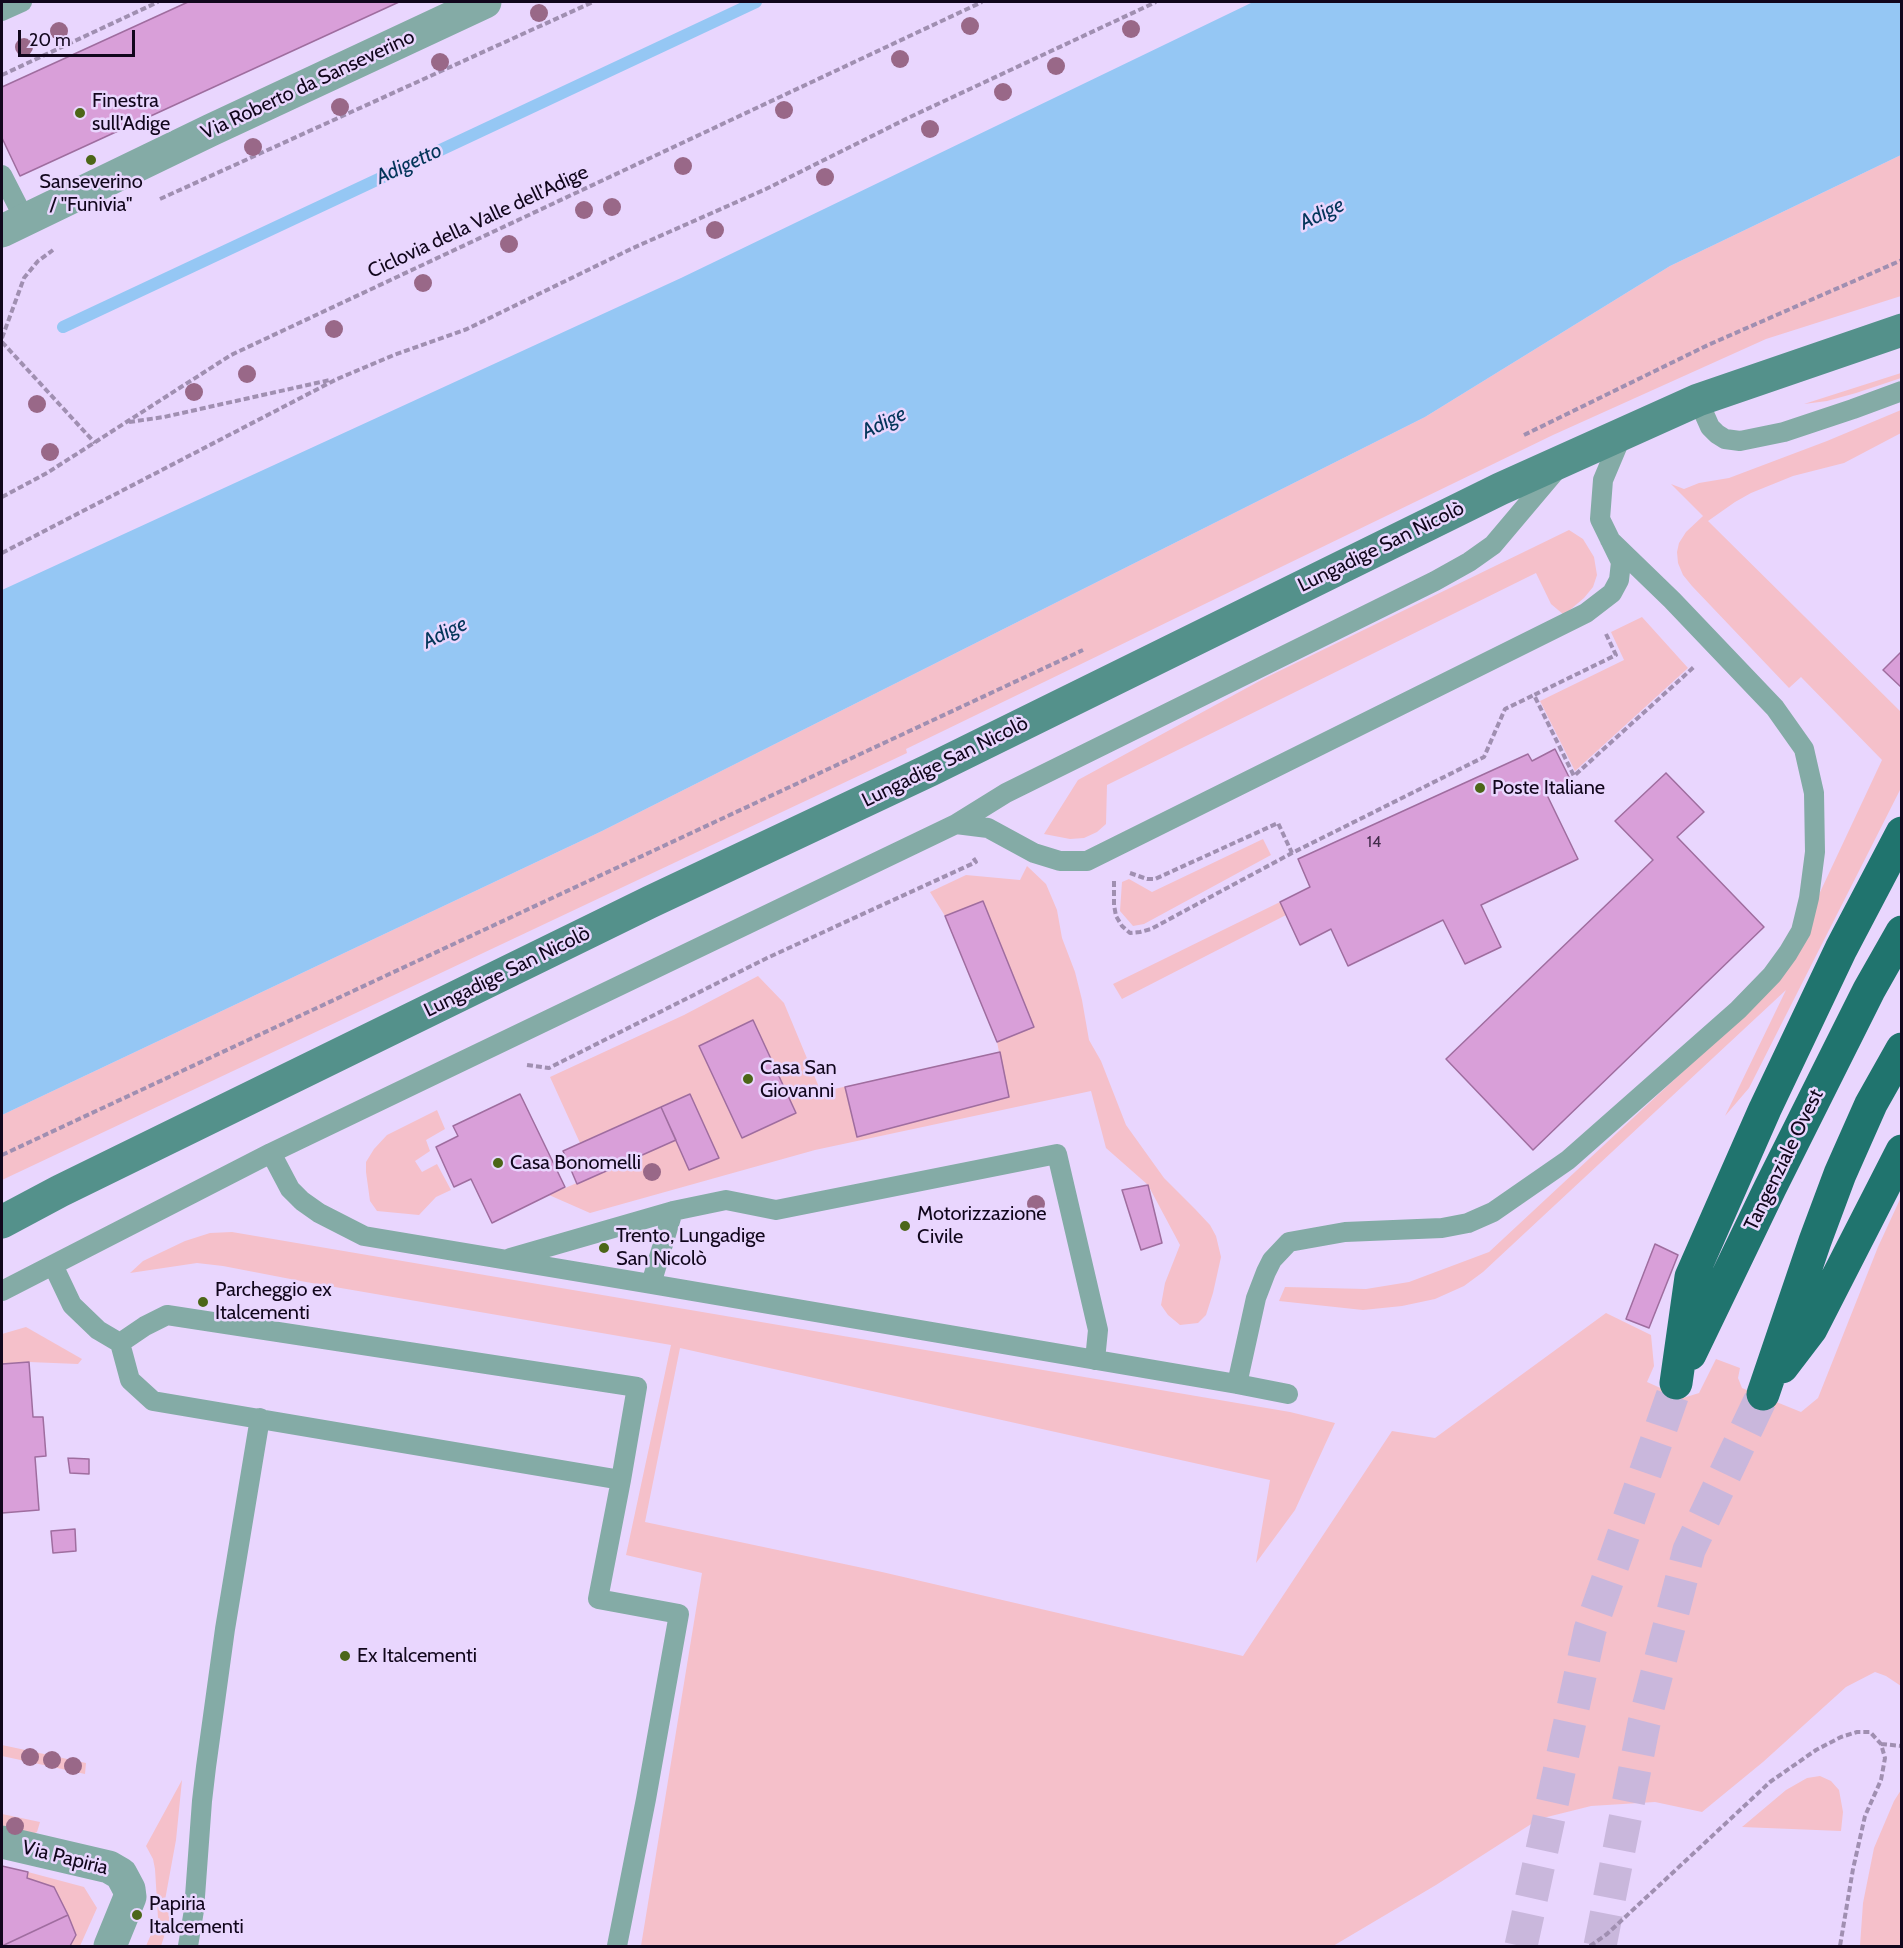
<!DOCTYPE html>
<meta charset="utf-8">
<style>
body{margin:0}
#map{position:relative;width:1903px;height:1948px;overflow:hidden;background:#e9d6fe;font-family:Cabin,sans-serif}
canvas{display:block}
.frame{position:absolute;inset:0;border:3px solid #11061c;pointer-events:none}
.scale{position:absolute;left:18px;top:30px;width:117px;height:27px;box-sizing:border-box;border:3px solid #11061c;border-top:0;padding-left:8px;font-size:18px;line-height:21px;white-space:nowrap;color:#11061c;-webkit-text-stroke:4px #e9d6fe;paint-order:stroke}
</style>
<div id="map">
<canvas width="1903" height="1948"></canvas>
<div class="frame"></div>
<div class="scale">20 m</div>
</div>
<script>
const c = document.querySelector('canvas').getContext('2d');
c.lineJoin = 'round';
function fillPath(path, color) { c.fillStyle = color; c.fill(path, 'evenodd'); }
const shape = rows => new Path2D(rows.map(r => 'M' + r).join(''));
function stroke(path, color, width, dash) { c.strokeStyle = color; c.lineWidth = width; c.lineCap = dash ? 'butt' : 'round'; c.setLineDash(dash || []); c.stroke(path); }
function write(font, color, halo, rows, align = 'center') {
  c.font = font + ' Cabin,sans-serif'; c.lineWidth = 5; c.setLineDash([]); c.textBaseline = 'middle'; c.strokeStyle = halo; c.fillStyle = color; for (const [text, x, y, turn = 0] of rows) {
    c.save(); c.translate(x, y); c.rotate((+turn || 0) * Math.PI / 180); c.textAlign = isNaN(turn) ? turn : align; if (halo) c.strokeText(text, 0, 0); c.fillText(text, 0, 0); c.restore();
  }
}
fillPath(shape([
 [1901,155,1901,296,1766,339,1553,435,906,749,907,753,2,1180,2,1115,602,831,1425,417,1670,266],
 [1901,373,1901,378,1856,393,1827,401,1804,404],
 [1901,410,1901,433,1844,463,1793,476,1751,493,1735,502,1708,521,1901,712,1901,788,1749,1088,1725,1116,1786,990,1483,1272,1464,1286,1435,1299,1402,1306,1363,1310,1279,1301,1285,1287,1366,1289,1409,1282,1489,1252,1777,984,1882,760,1801,677,1789,688,1692,586,1683,575,1678,563,1677,552,1679,543,1686,532,1703,516,1671,484,1684,489,1699,483,1729,478,1827,441],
 [1569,530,1583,539,1594,557,1597,575,1593,587,1584,598,1564,615,1551,604,1536,573,1107,785,1106,824,1097,832,1084,838,1070,839,1044,834,1078,780,1265,678],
 [1642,617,1688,668,1575,771,1540,701,1624,660,1611,632],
 [1263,839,1271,855,1144,924,1133,926,1120,911,1122,882,1129,879,1152,892],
 [1027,866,1046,884,1057,910,1062,938,1075,972,1082,1000,1089,1040,1101,1061,1126,1125,1164,1178,1195,1209,1210,1225,1216,1236,1221,1257,1213,1293,1206,1315,1198,1323,1180,1325,1168,1315,1161,1305,1165,1283,1180,1245,1148,1185,1106,1148,1091,1091,815,1150,590,1213,549,1195,676,1140,689,1170,719,1158,689,1094,580,1143,550,1077,684,1015,758,976,784,1003,821,1092,999,1052,997,1042,945,916,930,892,966,875,1020,880],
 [1280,902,1286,915,1122,999,1113,984],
 [437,1110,445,1129,426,1140,430,1151,415,1161,422,1172,437,1164,451,1190,436,1197,419,1215,377,1211,370,1201,366,1172,366,1162,374,1149,387,1135],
 [1901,1197,1901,1686,1886,1676,1875,1672,1846,1687,1763,1762,1702,1812,1655,1802,1591,1806,1539,1819,1436,1885,1333,1946,641,1946,702,1573,626,1555,671,1345,306,1282,223,1266,197,1263,130,1273,143,1261,185,1241,210,1233,232,1232,1290,1412,1335,1423,1295,1510,1256,1563,1270,1480,680,1348,645,1522,882,1572,1243,1656,1392,1431,1435,1438,1606,1313,1651,1335,1654,1366,1647,1382,1683,1398,1699,1393,1716,1359,1740,1368,1738,1378,1742,1388,1801,1412,1818,1398,1878,1247],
 [26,1327,82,1359,78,1364,29,1362,2,1364,2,1334],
 [2,1745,86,1763,85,1774,2,1756],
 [1820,1776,1831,1781,1839,1790,1843,1812,1841,1831,1742,1827,1786,1790,1807,1778],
 [182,1780,176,1840,165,1900,176,1900,161,1946,146,1946,158,1918,155,1869,153,1859,146,1846],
 [1901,1790,1901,1946,1860,1946,1863,1903,1874,1848,1894,1801],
 [2,1814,40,1822,37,1832,31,1835,2,1829],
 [28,1872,84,1887,97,1908,80,1946,70,1946,76,1935,54,1887,27,1878]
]), '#f5c0ca');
fillPath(shape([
 [1253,2,1901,2,1901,155,1670,266,1425,417,602,831,2,1115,2,590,681,278]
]), '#95c7f4');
stroke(shape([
 [63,327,756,2]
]), '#95c7f4', 12);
const building = shape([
 [188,2,399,2,20,176,2,138,2,87,188,2],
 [1902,651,1902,688,1883,670,1902,651],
 [1555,749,1572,783,1547,795,1578,859,1481,905,1501,947,1465,964,1443,920,1348,966,1331,929,1300,945,1280,902,1310,887,1298,859,1528,754,1532,761,1555,749],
 [1666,773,1704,812,1677,837,1764,927,1533,1150,1446,1059,1653,860,1615,821,1666,773],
 [983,901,1034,1027,997,1042,945,916,983,901],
 [753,1020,796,1113,742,1138,699,1046,753,1020],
 [1000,1052,1009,1097,857,1137,845,1087,1000,1052],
 [520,1094,565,1187,492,1223,471,1179,454,1187,436,1147,458,1136,453,1126,520,1094],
 [690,1094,719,1158,689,1170,661,1107,690,1094],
 [661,1107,676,1140,577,1184,563,1151,661,1107],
 [1148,1185,1162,1243,1141,1250,1122,1190,1148,1185],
 [1655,1244,1678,1255,1649,1328,1626,1319,1655,1244],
 [29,1362,33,1417,43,1417,46,1456,35,1457,39,1510,2,1513,2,1364,29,1362],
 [68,1458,89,1459,89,1474,70,1473,68,1458],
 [75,1529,76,1551,53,1553,51,1531,75,1529],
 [2,1866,28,1872,27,1878,54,1887,68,1915,2,1946,2,1866],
 [68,1915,76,1935,70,1946,2,1946,68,1915]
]);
fillPath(building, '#d99fd9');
stroke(building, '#9f6d9f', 1.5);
stroke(shape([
 [1521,1946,1590,1630,1674,1391],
 [1600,1946,1644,1723,1689,1550,1763,1394]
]), '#c9b7dc', 33, [33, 16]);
stroke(shape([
 [2,75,158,2],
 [160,199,593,2],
 [2,338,24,278,38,261,53,250],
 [2,342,95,443],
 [129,422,164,417,330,380],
 [1524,435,1708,345,1902,260],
 [2,497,47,473,231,355,982,2],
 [2,553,337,379,394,355,467,329,633,248,766,189,910,117,1156,2],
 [1606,634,1616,655,1534,695,1574,776,1695,666],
 [1130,873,1147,879,1155,879,1278,823,1292,853,1484,757,1505,709,1534,695],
 [1114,881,1114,905,1116,916,1122,926,1130,933,1140,932,1151,929,1292,853],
 [527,1065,549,1068,767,958,976,862,972,856],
 [2,1155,1083,650],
 [1881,1744,1902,1746],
 [1590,1946,1607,1934,1770,1782,1816,1750,1841,1737,1857,1732,1870,1732,1881,1744,1885,1758,1881,1780,1865,1816,1853,1869,1840,1946]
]), '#a08fb1', 4, [6, 3]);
stroke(shape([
 [2,11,22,2],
 [2,175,25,220],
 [1698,400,1710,427,1717,434,1725,439,1740,441,1784,432,1853,409,1902,391],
 [956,824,988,828,1034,853,1060,861,1087,861,1586,613,1612,593,1619,580,1621,562,1600,519,1603,480,1622,435],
 [271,1153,290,1189,302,1201,319,1213,364,1236,651,1284,1237,1384,1288,1394],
 [510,1258,673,1211,726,1200,776,1210,1057,1154,1098,1330,1095,1360],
 [53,1265,72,1305,98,1330,120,1343,130,1380,153,1401,621,1480],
 [651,1284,673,1211],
 [2,1291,271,1153,956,824,1006,793,1435,581,1469,562,1493,545,1558,468],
 [120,1343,145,1326,167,1315,637,1387,621,1480,598,1599,679,1614,646,1799,617,1946],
 [1237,1384,1256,1298,1266,1272,1272,1260,1289,1242,1345,1232,1442,1228,1468,1223,1493,1212,1568,1160,1738,1010,1772,975,1788,953,1801,931,1809,898,1815,852,1814,793,1804,749,1775,708,1672,600,1610,540],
 [188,1946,194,1910,202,1801,206,1767,225,1629,260,1418]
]), '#84aba6', 20);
stroke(shape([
 [2,1842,109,1867,121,1874,129,1889,130,1897,110,1946]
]), '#84aba6', 33);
stroke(shape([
 [2,231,211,130,485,2]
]), '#84aba6', 33);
stroke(shape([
 [2,1222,60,1191,650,902,930,770,1500,489,1698,400,1902,330]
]), '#54918b', 33);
stroke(shape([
 [1690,1354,1770,1188,1869,990,1902,932],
 [1782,1367,1811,1329,1902,1151],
 [1676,1383,1691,1277,1765,1109,1841,949,1902,833],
 [1763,1394,1815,1241,1840,1174,1871,1104,1902,1049]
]), '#20746e', 33);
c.fillStyle = '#996888';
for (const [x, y] of [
 [539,13],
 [970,26],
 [1131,29],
 [59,31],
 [24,47],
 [900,59],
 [440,62],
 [1056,66],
 [1003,92],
 [340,107],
 [784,110],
 [930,129],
 [253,147],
 [683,166],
 [825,177],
 [612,207],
 [584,210],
 [715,230],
 [509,244],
 [423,283],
 [334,329],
 [247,374],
 [194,392],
 [37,404],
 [50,452],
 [652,1172],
 [1036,1204],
 [30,1757],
 [52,1760],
 [73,1766],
 [15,1826]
]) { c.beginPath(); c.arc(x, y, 9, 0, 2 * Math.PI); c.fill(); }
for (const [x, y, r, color] of [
 [80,113,6,"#4c6618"],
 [91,160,6,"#4c6618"],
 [1480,788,6,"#4c6618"],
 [748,1079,6,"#4c6618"],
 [498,1163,6,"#4c6618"],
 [905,1226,6,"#4c6618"],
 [604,1248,6,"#4c6618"],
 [203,1302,6,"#4c6618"],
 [345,1656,6,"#4c6618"],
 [137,1915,6,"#4c6618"]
]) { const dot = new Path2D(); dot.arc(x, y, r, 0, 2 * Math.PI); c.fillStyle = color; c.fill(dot); stroke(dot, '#e9d6fe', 2); }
write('16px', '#432c4b', null, [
 ["14",1374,842]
]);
write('20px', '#11061c', '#e9d6fe', [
 ["Via Roberto da Sanseverino",308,85,-25],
 ["Ciclovia della Valle dell'Adige",478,222,-25],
 ["Lungadige San Nicolò",1381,547,-26],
 ["Lungadige San Nicolò",945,762,-26],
 ["Lungadige San Nicolò",507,972,-26],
 ["Tangenziale Ovest",1784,1160,-64],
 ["Via Papiria",65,1858,14]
]);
write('20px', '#11061c', '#e9d6fe', [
 ["Finestra",92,101],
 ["sull'Adige",92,124],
 ["Sanseverino",91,182,"center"],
 ["/ \"Funivia\"",91,205,"center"],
 ["Poste Italiane",1492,788],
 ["Casa San",760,1068],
 ["Giovanni",760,1091],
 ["Casa Bonomelli",510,1163],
 ["Motorizzazione",917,1214],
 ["Civile",917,1237],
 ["Trento, Lungadige",616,1236],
 ["San Nicolò",616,1259],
 ["Parcheggio ex",215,1290],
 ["Italcementi",215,1313],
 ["Ex Italcementi",357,1656],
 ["Papiria",149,1904],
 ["Italcementi",149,1927]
], 'left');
write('italic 21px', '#033559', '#e9d6fe', [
 ["Adigetto",409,164,-25],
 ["Adige",1322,214,-26],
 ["Adige",884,423,-26],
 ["Adige",445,633,-26]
]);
</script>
